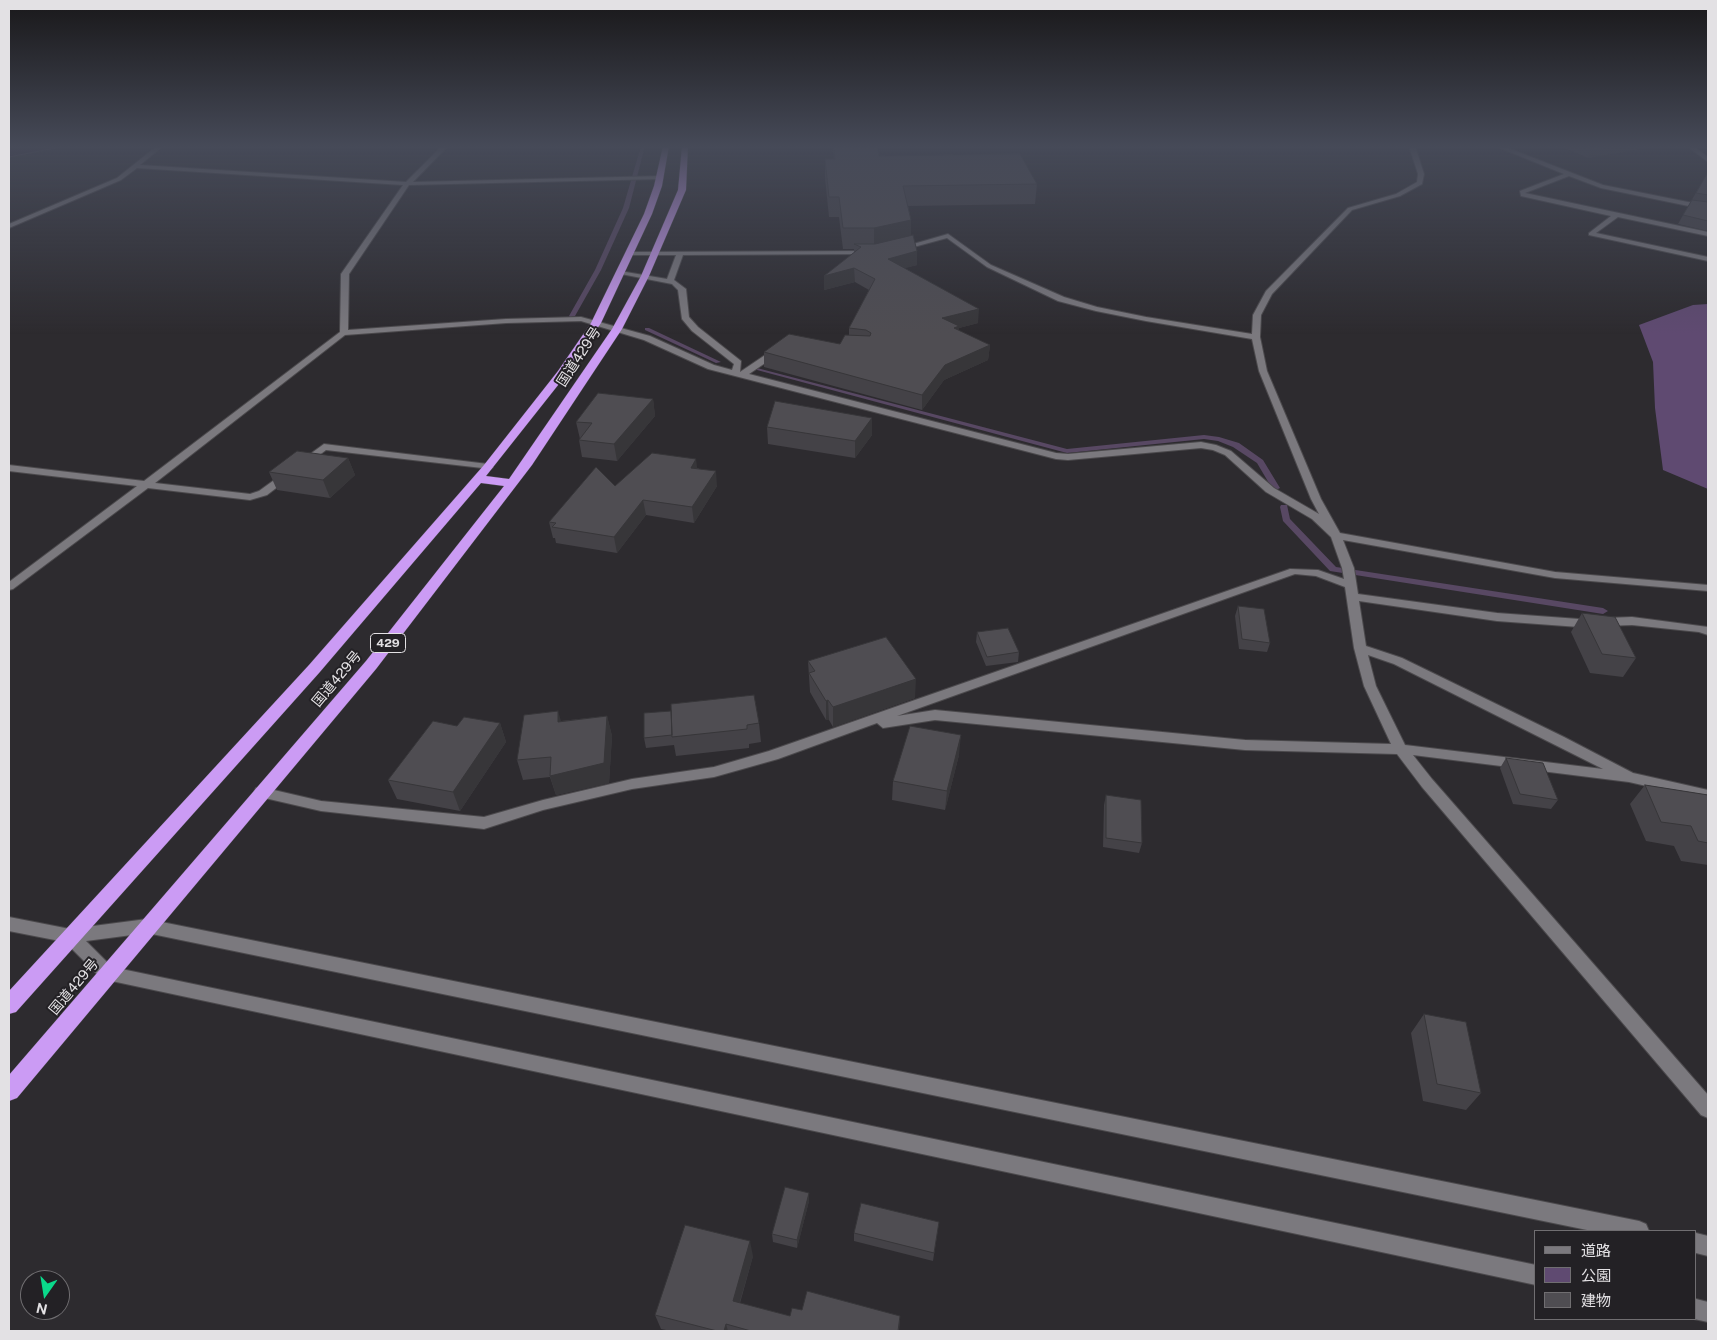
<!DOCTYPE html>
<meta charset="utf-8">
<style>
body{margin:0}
#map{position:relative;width:1717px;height:1340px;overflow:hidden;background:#2d2b2f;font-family:"Public Sans","Noto Sans JP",sans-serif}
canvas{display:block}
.frame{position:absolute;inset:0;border:10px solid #e3e1e4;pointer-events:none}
.legend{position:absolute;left:1534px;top:1230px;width:162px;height:90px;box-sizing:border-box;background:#232125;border:1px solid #706e71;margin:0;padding:6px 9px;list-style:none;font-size:15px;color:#e3e1e4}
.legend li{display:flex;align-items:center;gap:10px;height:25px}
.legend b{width:25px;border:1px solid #706e71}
.north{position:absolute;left:20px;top:1270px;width:50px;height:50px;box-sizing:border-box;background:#232125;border:1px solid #706e71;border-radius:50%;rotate:193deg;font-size:14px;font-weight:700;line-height:20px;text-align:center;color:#e3e1e4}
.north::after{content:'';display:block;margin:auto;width:18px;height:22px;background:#0ad98b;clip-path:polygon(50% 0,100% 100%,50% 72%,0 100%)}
</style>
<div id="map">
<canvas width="1717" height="1340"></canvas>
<div class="frame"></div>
<ul class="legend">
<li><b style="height:6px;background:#7b797e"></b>道路</li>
<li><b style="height:14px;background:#5f4a71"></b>公園</li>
<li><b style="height:14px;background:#4f4d52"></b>建物</li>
</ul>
<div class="north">N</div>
</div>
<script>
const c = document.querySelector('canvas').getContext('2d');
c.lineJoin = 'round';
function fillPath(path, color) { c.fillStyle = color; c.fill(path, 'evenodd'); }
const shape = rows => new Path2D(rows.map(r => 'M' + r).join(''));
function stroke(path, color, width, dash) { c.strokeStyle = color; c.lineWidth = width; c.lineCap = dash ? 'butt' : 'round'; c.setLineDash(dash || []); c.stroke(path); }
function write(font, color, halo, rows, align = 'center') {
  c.font = font + ' "Public Sans","Noto Sans JP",sans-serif'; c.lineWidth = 4; c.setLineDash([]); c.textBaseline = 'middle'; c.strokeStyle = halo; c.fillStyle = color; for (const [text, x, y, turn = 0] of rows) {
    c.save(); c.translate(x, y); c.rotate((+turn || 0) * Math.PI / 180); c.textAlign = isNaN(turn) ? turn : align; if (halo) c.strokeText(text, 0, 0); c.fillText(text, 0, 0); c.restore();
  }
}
fillPath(shape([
 [1708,304,1708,489,1663,470,1655,408,1653,362,1639,325,1693,305]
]), '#5f4a71');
const water = shape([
 [28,146,66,146,9,157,9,149,28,146]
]);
fillPath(water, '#1c062c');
stroke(water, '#584863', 1);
fillPath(shape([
 [641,146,645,146,629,208,601,270,575,316,570,317,569,316,595,270,623,208,641,146],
 [645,328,649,328,721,362,716,363,645,330,645,328],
 [757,368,1067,449,1204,435,1219,437,1239,443,1263,460,1280,488,1276,490,1273,490,1257,463,1233,447,1218,441,1204,439,1067,453,757,370,757,368],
 [1281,505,1287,505,1290,519,1336,567,1603,608,1608,611,1603,614,1330,571,1283,521,1280,507,1281,505]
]), '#584863');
fillPath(shape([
 [9,146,32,146,29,151,9,156,9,146]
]), '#1c062c');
const minor = shape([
 [157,146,163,146,140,165,406,182,442,146,448,146,413,182,662,176,660,179,409,185,349,274,348,330,506,319,581,317,650,336,714,365,732,370,734,364,692,331,682,319,678,290,672,284,616,273,620,271,667,279,676,255,630,255,628,254,628,252,869,251,871,252,871,254,683,255,674,280,686,289,689,317,698,327,741,361,740,372,774,349,780,349,780,353,749,374,1056,453,1068,454,1201,442,1216,445,1231,451,1274,488,1319,514,1311,499,1259,371,1252,339,1146,321,1096,311,1058,301,987,267,947,238,899,251,896,249,948,234,991,265,1064,297,1097,307,1146,317,1252,334,1253,315,1266,291,1348,208,1396,194,1417,182,1418,174,1409,146,1415,146,1424,174,1422,184,1400,196,1352,210,1272,294,1261,315,1260,337,1267,371,1321,499,1340,533,1555,572,1708,585,1708,591,1555,578,1343,540,1354,568,1358,594,1497,613,1579,619,1632,617,1708,627,1708,635,1699,632,1632,625,1579,627,1497,621,1359,601,1366,646,1402,658,1564,737,1633,773,1708,790,1708,800,1629,782,1413,755,1432,779,1708,1095,1708,1118,1701,1115,1422,787,1397,754,1245,750,935,720,883,728,877,723,778,759,714,777,632,789,543,810,484,829,321,811,256,796,254,792,256,788,261,787,321,801,484,817,543,800,632,779,714,767,769,751,1290,569,1318,570,1344,579,1342,568,1331,537,1312,519,1266,492,1225,455,1213,450,1201,448,1068,460,1056,459,708,369,644,340,581,321,506,323,345,335,155,483,250,494,259,491,324,444,488,464,493,467,491,469,326,450,267,495,250,500,148,488,13,589,9,590,9,582,137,486,9,471,9,465,144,481,340,332,341,274,403,185,137,168,121,180,9,228,9,224,117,178,157,146],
 [1295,574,1316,576,1345,587,1354,648,1364,686,1391,744,1245,740,935,710,897,716,1295,574],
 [1368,655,1394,664,1603,769,1405,745,1376,686,1368,655],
 [1495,146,1503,146,1603,185,1708,206,1708,210,1601,188,1569,176,1525,193,1708,232,1708,236,1618,217,1596,233,1708,257,1708,261,1589,235,1589,233,1611,216,1521,196,1520,191,1564,174,1495,146],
 [1687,146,1693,146,1708,157,1708,162,1687,146],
 [9,917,70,929,147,919,1639,1221,1646,1224,1649,1231,1592,1231,147,933,86,941,112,967,1536,1265,1536,1285,107,980,101,978,65,942,9,931,9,917],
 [1696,1233,1708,1236,1708,1256,1696,1253,1696,1233],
 [1696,1299,1708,1302,1708,1322,1694,1319,1696,1319,1696,1299]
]);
const highway = shape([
 [663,146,669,146,662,186,652,214,601,323,566,375,486,476,509,479,612,329,641,276,678,190,682,146,688,146,686,190,649,276,622,329,532,465,376,669,17,1098,9,1101,9,1075,366,661,504,486,481,483,319,673,16,1012,9,1014,9,991,309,665,484,465,558,371,591,323,644,214,654,186,663,146]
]);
stroke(minor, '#4b494c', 2);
stroke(highway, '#4b494c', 1);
fillPath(minor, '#7b797e');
fillPath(highway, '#cb9bf4');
fillPath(shape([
 [832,146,877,146,879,156,1037,184,1035,204,908,206,911,220,911,235,917,251,917,265,904,268,978,323,959,328,959,331,990,345,988,360,944,380,922,410,764,367,764,352,840,344,849,335,849,328,869,290,855,282,824,290,824,276,854,253,854,249,843,249,839,217,829,217,825,178,825,159,834,159],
 [1560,146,1657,146,1588,158],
 [1663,146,1686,146,1686,147],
 [1696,146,1708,146,1708,149,1699,148],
 [1708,172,1708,231,1678,224,1683,215],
 [653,399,655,416,617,461,582,457,579,440,580,439,576,422],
 [767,427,872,435,855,458,768,444],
 [348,458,355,475,330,498,277,490,269,472],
 [698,468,717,486,694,523,646,515,617,553,556,543,555,538,553,538,549,522,615,486],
 [1238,606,1270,643,1267,652,1239,649,1235,616],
 [1582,613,1636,658,1623,677,1590,673,1571,632],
 [977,632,1019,652,1018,662,986,666,976,642],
 [808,661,915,698,833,727,829,720,826,720,810,692],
 [607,716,612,736,609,783,556,795,550,777,523,780,517,760,561,721],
 [500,723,506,742,460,811,397,799,388,780,457,726],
 [759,723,761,742,749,744,749,748,676,756,674,745,646,748,644,738],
 [959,755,945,810,892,800,893,781],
 [1506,758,1558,800,1551,809,1513,804,1500,768],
 [1645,785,1708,795,1708,865,1681,861,1674,846,1646,841,1630,804],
 [1106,795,1142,843,1139,853,1103,847,1104,805],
 [1424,1014,1481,1093,1466,1110,1423,1101,1411,1033],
 [809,1201,797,1248,773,1242,772,1234],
 [939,1222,933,1261,854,1241,854,1233],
 [753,1256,740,1303,790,1316,802,1310,900,1316,899,1331,671,1331,661,1329,655,1315]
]), '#444247');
fillPath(shape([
 [1618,146,1657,146,1588,158,1591,151],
 [911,220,911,241,874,249,874,228],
 [917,251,917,265,888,273,888,259],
 [854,268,855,282,824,290,824,276],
 [979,309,978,323,959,328,958,341,942,318],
 [990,345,988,360,944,380,922,410,922,395,945,365],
 [653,399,655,416,617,461,614,444],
 [872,418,872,435,855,458,855,441],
 [348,458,355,475,330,498,323,480],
 [696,459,698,474,691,468],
 [716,471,717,486,694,523,692,507],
 [643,500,646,515,617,553,614,537],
 [916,679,915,698,833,727,833,707],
 [828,700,829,720,826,720,826,701],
 [558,711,564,731,558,722],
 [607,716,612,736,609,783,556,795,550,776],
 [500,723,506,742,460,811,453,792],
 [961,735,959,755,945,810,947,791],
 [809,1193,809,1201,797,1248,797,1240],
 [750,1241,753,1256,736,1315,733,1301],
 [726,1324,728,1331,724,1331]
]), '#373639');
const building = shape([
 [834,146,877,146,879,156,1020,154,1037,184,903,186,911,220,874,228,843,228,839,197,829,197,825,159,835,159,834,146],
 [1581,146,1618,146,1591,151,1581,146],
 [1708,172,1708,195,1696,193,1708,172],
 [1692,200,1708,202,1708,221,1683,215,1692,200],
 [913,235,917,251,888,259,979,309,942,318,959,326,954,328,990,345,945,365,922,395,764,352,789,334,840,344,845,335,870,336,871,333,866,330,849,328,875,279,854,268,824,276,861,247,854,244,875,244,913,235],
 [598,393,653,399,614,444,579,440,592,423,576,422,598,393],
 [775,401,872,418,855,441,767,427,775,401],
 [297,451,348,458,323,480,269,472,297,451],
 [652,453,696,459,691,468,716,471,692,507,643,500,614,537,552,527,556,523,549,522,596,467,615,486,652,453],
 [1238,606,1264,609,1270,643,1242,639,1238,606],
 [1582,613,1615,617,1636,658,1602,654,1582,613],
 [1008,628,1019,652,987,657,977,632,1008,628],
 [886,637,916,679,833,707,828,700,826,701,809,673,815,671,808,661,886,637],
 [754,695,759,723,747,725,747,729,672,737,671,704,754,695],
 [558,711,558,722,607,716,604,763,550,776,551,757,517,760,524,715,558,711],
 [671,711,672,735,644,738,644,713,671,711],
 [464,717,500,723,453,792,388,780,433,721,457,726,464,717],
 [910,726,961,735,947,791,893,781,910,726],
 [1506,758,1543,763,1558,800,1520,794,1506,758],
 [1645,785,1708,795,1708,843,1698,841,1691,826,1661,822,1645,785],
 [1106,795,1141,800,1142,843,1106,838,1106,795],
 [1424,1014,1466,1022,1481,1093,1437,1084,1424,1014],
 [785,1187,809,1193,797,1240,772,1234,785,1187],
 [861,1203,939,1222,934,1253,854,1233,861,1203],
 [685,1225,750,1241,733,1301,790,1316,792,1308,802,1310,807,1291,900,1316,898,1331,751,1331,726,1324,724,1331,717,1331,655,1315,685,1225]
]);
fillPath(building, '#4f4d52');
stroke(building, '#373639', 1);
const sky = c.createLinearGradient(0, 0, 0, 334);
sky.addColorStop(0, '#19181a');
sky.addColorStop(0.44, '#464a58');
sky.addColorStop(1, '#464a5800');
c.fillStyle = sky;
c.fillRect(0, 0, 1717, 334);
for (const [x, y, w] of [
 [388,643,35]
]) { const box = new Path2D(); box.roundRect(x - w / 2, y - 9.5, w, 19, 4); c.fillStyle = '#232125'; c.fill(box); stroke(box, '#e3e1e4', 1); }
write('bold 12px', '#e3e1e4', null, [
 ["429",388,643]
]);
write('14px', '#e3e1e4', '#232125', [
 ["国道429号",579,357,-57],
 ["国道429号",337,679,-50],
 ["国道429号",74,987,-50]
]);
</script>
